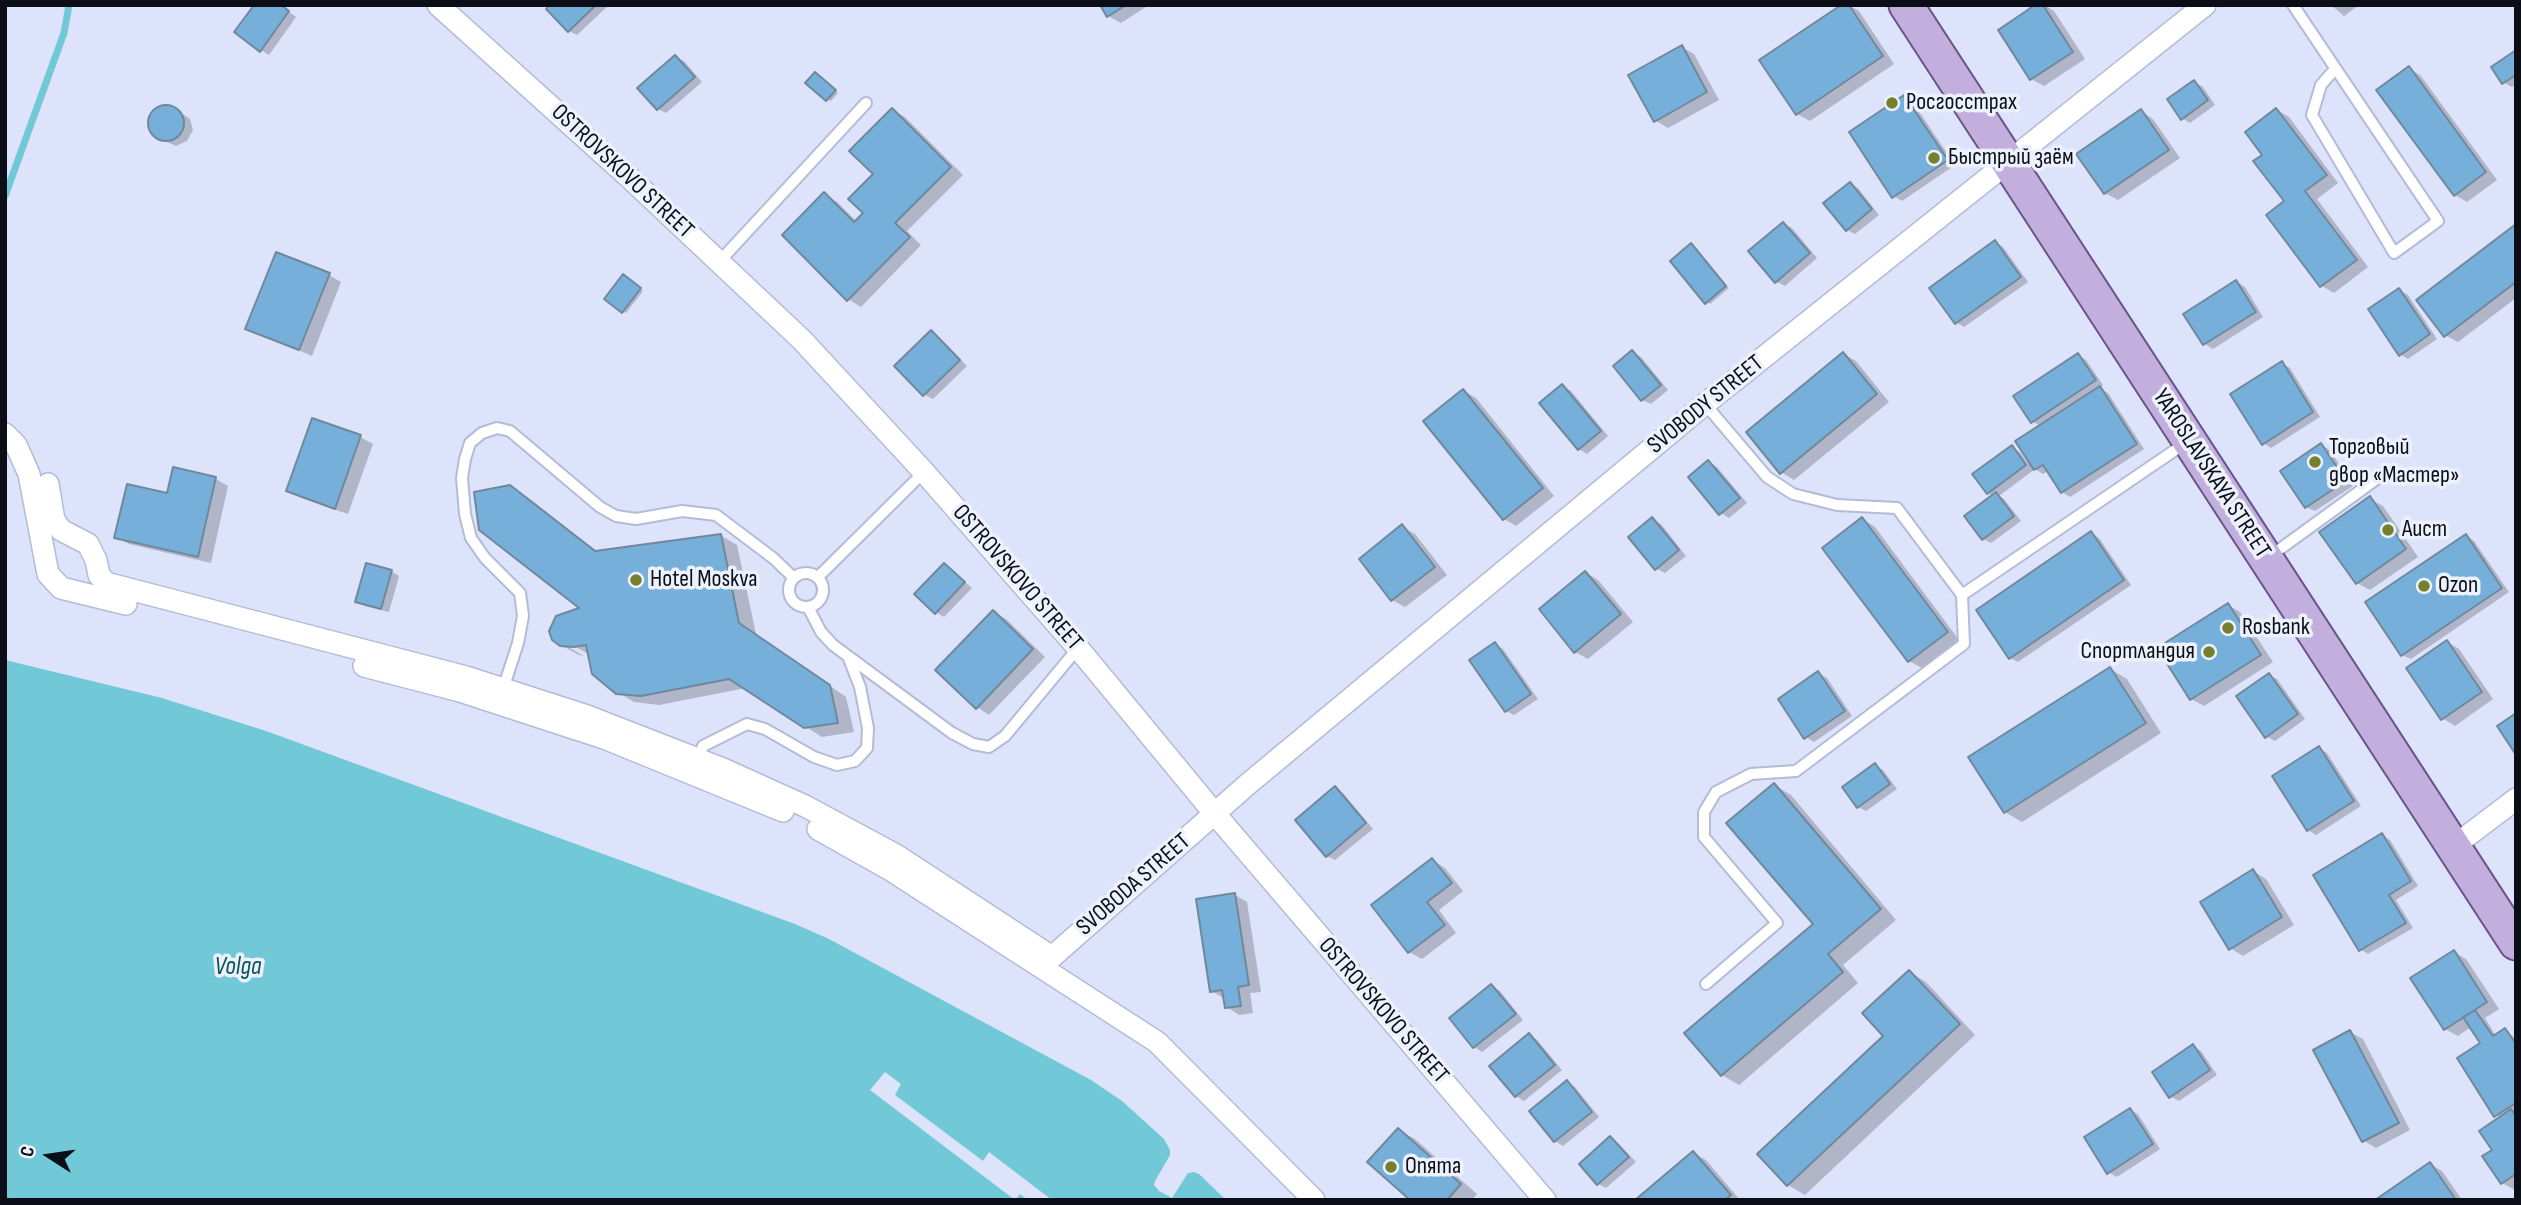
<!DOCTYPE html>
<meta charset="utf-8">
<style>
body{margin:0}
#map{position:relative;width:2521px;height:1205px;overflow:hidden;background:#dce3fa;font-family:"Sofia Sans Condensed",sans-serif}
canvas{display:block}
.frame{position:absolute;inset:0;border:7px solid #0c0e17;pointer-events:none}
.north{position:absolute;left:14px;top:1121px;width:70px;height:70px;-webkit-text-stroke:5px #edf1fc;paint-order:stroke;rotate:282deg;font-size:19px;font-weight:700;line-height:28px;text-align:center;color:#0c0e17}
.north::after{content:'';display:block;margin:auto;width:24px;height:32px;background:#0c0e17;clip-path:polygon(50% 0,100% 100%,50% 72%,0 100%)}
</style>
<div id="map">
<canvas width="2521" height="1205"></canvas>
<div class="frame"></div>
<div class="north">С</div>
</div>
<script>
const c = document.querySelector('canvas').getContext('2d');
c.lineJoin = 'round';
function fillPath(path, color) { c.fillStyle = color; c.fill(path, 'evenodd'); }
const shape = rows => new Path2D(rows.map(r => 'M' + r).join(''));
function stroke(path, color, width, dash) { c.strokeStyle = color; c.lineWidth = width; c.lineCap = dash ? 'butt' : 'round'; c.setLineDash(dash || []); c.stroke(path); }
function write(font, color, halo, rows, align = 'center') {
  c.font = font + ' "Sofia Sans Condensed",sans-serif'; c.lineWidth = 7; c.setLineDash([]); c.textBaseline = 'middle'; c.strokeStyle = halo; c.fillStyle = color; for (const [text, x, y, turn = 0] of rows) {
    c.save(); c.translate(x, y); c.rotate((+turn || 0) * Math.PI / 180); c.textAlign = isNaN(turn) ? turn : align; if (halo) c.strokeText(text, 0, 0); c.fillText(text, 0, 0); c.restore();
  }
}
fillPath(shape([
 [5,660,162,698,266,731,795,924,829,939,1091,1080,1122,1101,1164,1139,1170,1150,1170,1155,1155,1181,1154,1185,1159,1191,1172,1198,1188,1173,1194,1172,1199,1174,1226,1200,5,1200]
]), '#71c8d6');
fillPath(shape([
 [885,1072,901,1084,895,1095,983,1161,989,1152,1052,1200,1028,1200,1020,1194,1015,1200,870,1090]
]), '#dce3fa');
fillPath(shape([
 [280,5,296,17,269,55,261,50],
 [552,5,609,5,577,35,569,31],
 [1102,5,1149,5,1121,23,1108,16],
 [1844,5,1849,5,1859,11,1894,64,1810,121,1797,114],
 [2039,5,2044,5,2054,11,2085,59,2044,86,2031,79],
 [2331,5,2359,5,2344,16],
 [1682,47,1694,54,1719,100,1668,128,1656,121],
 [2516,52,2516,84,2512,87,2503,82],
 [675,57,684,61,702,82,666,113,658,109],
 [2409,68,2421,76,2497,180,2467,202,2455,195],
 [818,76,838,93,831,101,827,99],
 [2195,82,2203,87,2215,105,2190,123,2182,118],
 [1904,97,1912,101,1955,165,1902,201,1894,196],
 [171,106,190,119,193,130,187,141,176,146,156,137,149,127,151,115,159,107],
 [892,110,905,117,963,175,907,231,921,245,861,307,848,299,824,195,837,202,856,221,865,213],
 [2277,110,2289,117,2338,183,2317,199,2368,267,2334,293,2322,286,2268,215,2286,202,2264,155],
 [2141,111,2153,119,2180,158,2118,200,2105,193],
 [1850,184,1858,188,1879,215,1855,234,1847,230],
 [1784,224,1792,228,1817,258,1785,286,1777,282],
 [2516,226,2516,298,2458,342,2445,335],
 [1995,242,2003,247,2028,282,1964,327,1956,322],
 [1694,247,1729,288,1710,304,1707,302],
 [329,275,341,282,312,356,248,328],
 [627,278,643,291,626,313,623,312],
 [2237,282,2245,287,2263,317,2213,349,2205,344],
 [2399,290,2408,295,2437,339,2408,359,2400,354],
 [931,332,939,337,967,366,933,399,925,395,897,366],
 [1633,352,1641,357,1668,390,1651,404,1642,400],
 [1843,354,1856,361,1889,402,1794,480,1781,472],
 [2078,355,2086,360,2103,385,2099,388,2108,393,2144,449,2070,497,2062,492,2048,471,2043,474,2035,469,1999,496,2004,499,2021,521,1991,543,1983,539,1993,496,1988,493,2012,448,2020,452,2028,463,2030,461,2040,426,2032,421],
 [2282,363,2290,368,2320,417,2271,448,2263,443],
 [1563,386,1571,391,1608,436,1587,454,1579,449,1541,404],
 [1464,391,1476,398,1554,496,1516,526,1504,519],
 [313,420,360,437,373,444,348,514,301,498,288,490],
 [2321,445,2330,450,2353,486,2315,511,2306,507],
 [1708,462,1717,467,1747,503,1729,518,1721,513],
 [174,469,216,479,228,486,211,563,129,544,116,537,168,495],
 [510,487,527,497,598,552,720,535,737,545,756,634,846,697,854,732,822,737,746,688,659,705,634,702,617,692,590,655,567,642,565,645,584,656,579,655,561,645,582,609],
 [2370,499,2383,506,2418,557,2370,590,2357,583],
 [1863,519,1875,527,1959,640,1922,668,1909,661],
 [1653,520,1661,524,1686,556,1665,573,1657,569,1631,537],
 [1402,527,1415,534,1447,575,1405,607,1392,600],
 [2091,533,2099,538,2131,585,2018,662,2010,658],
 [2466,536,2474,541,2509,592,2411,659,2402,655],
 [944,565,972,588,944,617,936,612],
 [391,571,399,576,389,612,365,606,357,601],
 [1586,573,1598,580,1633,622,1588,659,1575,652],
 [2228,605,2240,612,2273,662,2204,706,2191,699],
 [993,612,1006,619,1045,657,989,715,977,707],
 [2447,642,2459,649,2493,699,2455,726,2442,718],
 [1495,644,1503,649,1538,699,1514,715,1506,711],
 [2110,669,2127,679,2161,733,2022,822,2005,812],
 [1818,673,1827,678,1852,716,1814,742,1806,737],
 [2269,675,2277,679,2305,719,2275,741,2266,736],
 [2319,748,2327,753,2361,806,2316,835,2308,830],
 [1875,765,1883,770,1897,789,1866,811,1858,807],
 [1774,785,1791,795,1896,920,1843,965,1858,983,1739,1085,1722,1075,1815,925],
 [1335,789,1343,793,1373,829,1335,860,1327,856],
 [2382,835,2390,840,2418,886,2396,900,2413,928,2368,954,2360,949],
 [1432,860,1445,868,1463,891,1439,910,1456,933,1422,959,1409,952,1374,906],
 [2253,871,2266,879,2294,925,2243,956,2230,948],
 [1235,895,1247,902,1261,992,1250,993,1253,1013,1239,1015,1227,1007,1224,998,1211,991],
 [2454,952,2466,959,2499,1009,2485,1018,2496,1036,2505,1030,2516,1039,2515,1190,2502,1183,2494,1150,2501,1118,2496,1115,2482,1044,2471,1027,2458,1036,2445,1029],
 [1909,972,1926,982,1975,1035,1805,1195,1788,1185,1759,1154,1886,1036],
 [1491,986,1500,991,1523,1020,1482,1052,1474,1047],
 [2350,1032,2363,1039,2410,1130,2376,1148,2364,1141],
 [1529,1035,1537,1040,1562,1070,1524,1101,1516,1096],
 [2193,1046,2201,1051,2217,1075,2179,1101,2170,1096],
 [1567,1082,1575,1087,1599,1117,1563,1146,1555,1141],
 [2130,1110,2138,1114,2160,1149,2117,1177,2108,1172],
 [1398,1130,1415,1139,1477,1194,1472,1200,1413,1200],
 [1610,1138,1618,1143,1636,1162,1606,1188,1598,1184],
 [1693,1153,1706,1160,1740,1200,1638,1200],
 [2430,1164,2442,1171,2462,1200,2378,1200]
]), '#0003');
stroke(shape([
 [5,196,64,33,69,5]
]), '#71c8d6', 7);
const building = shape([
 [254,5,281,5,289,11,260,52,234,32,254,5],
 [549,5,596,5,568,32,546,9,549,5],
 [1100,5,1126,5,1107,17,1100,5],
 [1841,5,1849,5,1883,56,1796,115,1759,60,1841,5],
 [2035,5,2043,5,2073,52,2030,80,1998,30,2035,5],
 [1682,45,1707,92,1654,122,1628,75,1682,45],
 [2516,50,2516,75,2502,84,2491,67,2516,50],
 [675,55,695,77,657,110,637,88,675,55],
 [2409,66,2486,172,2454,196,2376,90,2409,66],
 [815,72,836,90,826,101,805,83,815,72],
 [2194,80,2208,100,2181,120,2167,99,2194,80],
 [1904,95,1948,160,1892,198,1849,132,1904,95],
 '148 123a18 18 0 1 1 36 0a18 18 0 1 1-36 0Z',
 [892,108,951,167,895,223,910,237,847,301,782,235,824,192,854,222,863,213,848,199,873,174,849,151,892,108],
 [2276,108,2327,175,2305,191,2357,260,2320,287,2266,215,2284,201,2253,161,2262,155,2245,132,2276,108],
 [2141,109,2169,150,2104,194,2076,154,2141,109],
 [1850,182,1872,209,1846,231,1823,203,1850,182],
 [1783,222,1810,253,1775,283,1748,251,1783,222],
 [2516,224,2516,282,2444,337,2416,300,2516,224],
 [1995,240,2021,277,1955,324,1929,288,1995,240],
 [1691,243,1726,286,1705,304,1670,261,1691,243],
 [276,252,330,273,299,350,245,329,276,252],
 [623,274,641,288,622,313,604,299,623,274],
 [2236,280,2256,312,2203,345,2183,314,2236,280],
 [2399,288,2430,334,2399,356,2368,309,2399,288],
 [931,330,960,360,923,396,894,366,931,330],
 [1632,350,1661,385,1641,401,1613,366,1632,350],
 [1843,352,1877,394,1780,474,1746,432,1843,352],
 [2078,353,2096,380,2031,423,2013,396,2078,353],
 [2282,361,2313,412,2262,445,2230,394,2282,361],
 [1562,384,1601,431,1578,450,1539,403,1562,384],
 [2100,386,2137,444,2061,493,2043,465,2034,470,2015,441,2100,386],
 [1463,389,1543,488,1503,520,1423,421,1463,389],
 [312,418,361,435,335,509,286,491,312,418],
 [2321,443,2346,481,2305,508,2280,471,2321,443],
 [2012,445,2026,465,1987,494,1972,474,2012,445],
 [1708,460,1740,498,1719,515,1688,477,1708,460],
 [173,467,216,477,198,557,114,538,127,484,167,493,173,467],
 [510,485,595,551,721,534,739,623,830,685,838,723,804,728,729,679,641,696,616,694,592,674,586,645,574,647,560,646,552,640,549,631,556,616,579,608,479,530,474,492,510,485],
 [1996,492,2014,516,1982,540,1964,516,1996,492],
 [2370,496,2406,549,2356,584,2319,532,2370,496],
 [1652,517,1679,550,1655,570,1628,537,1652,517],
 [1862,517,1948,632,1908,662,1822,548,1862,517],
 [1402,524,1435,567,1391,601,1359,559,1402,524],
 [2091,531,2124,580,2009,659,1976,610,2091,531],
 [2466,534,2502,588,2401,656,2365,602,2466,534],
 [366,563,392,570,381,609,355,602,366,563],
 [944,563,965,582,935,614,914,594,944,563],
 [1585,571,1621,614,1574,653,1539,609,1585,571],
 [2228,603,2261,655,2190,700,2157,648,2228,603],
 [993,610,1033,649,976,709,935,670,993,610],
 [2447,640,2482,692,2441,720,2406,668,2447,640],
 [1495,642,1531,694,1505,712,1469,660,1495,642],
 [2110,667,2146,723,2004,813,1968,757,2110,667],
 [1818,671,1845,711,1804,739,1778,699,1818,671],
 [2269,673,2298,714,2265,738,2236,696,2269,673],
 [2516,713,2516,755,2497,726,2516,713],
 [2319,746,2354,801,2307,831,2272,776,2319,746],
 [1875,763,1890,784,1857,808,1842,787,1875,763],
 [1774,783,1881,909,1828,954,1843,972,1721,1076,1684,1033,1813,924,1726,823,1774,783],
 [1335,786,1366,823,1326,857,1295,820,1335,786],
 [2382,833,2411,881,2389,895,2406,923,2359,951,2313,875,2382,833],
 [1432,858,1452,883,1427,902,1445,925,1408,953,1371,905,1432,858],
 [2253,869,2282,917,2229,950,2200,902,2253,869],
 [1235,893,1249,985,1238,987,1241,1006,1225,1008,1222,990,1210,992,1196,899,1235,893],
 [2454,950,2487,1002,2444,1030,2410,978,2454,950],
 [1909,970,1960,1024,1787,1186,1757,1154,1883,1036,1862,1013,1909,970],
 [1491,984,1516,1014,1473,1048,1449,1018,1491,984],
 [2475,1010,2493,1036,2505,1028,2516,1044,2516,1103,2494,1117,2457,1058,2480,1043,2463,1017,2475,1010],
 [2350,1030,2399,1123,2362,1142,2313,1050,2350,1030],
 [1529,1033,1555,1065,1515,1097,1489,1066,1529,1033],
 [2193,1044,2210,1070,2169,1098,2152,1072,2193,1044],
 [1567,1080,1592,1112,1554,1142,1529,1111,1567,1080],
 [2130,1108,2153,1144,2107,1174,2084,1137,2130,1108],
 [2511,1109,2516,1116,2516,1174,2501,1184,2482,1156,2492,1150,2479,1131,2511,1109],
 [1398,1128,1461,1184,1447,1200,1410,1200,1367,1162,1398,1128],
 [1610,1136,1629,1157,1597,1185,1579,1164,1610,1136],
 [1693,1151,1731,1195,1725,1200,1635,1200,1693,1151],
 [2430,1162,2456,1200,2375,1200,2430,1162]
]);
fillPath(building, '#76b0da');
stroke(building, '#70889b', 2);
const lane = shape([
 [2293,5,2438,221,2394,253,2312,115,2321,85,2335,69],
 [719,262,866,103],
 [1705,404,1767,477,1793,494,1837,505,1897,508,1962,595],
 [2269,557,2382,475],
 '789 590a17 17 0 1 1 34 0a17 17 0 1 1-34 0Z',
 [818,577,924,472],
 [808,607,821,632,833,645,952,733,973,744,989,747,1005,736,1078,648],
 [503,689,518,643,523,616,520,593,485,558,471,538,465,514,462,478,465,459,470,443,482,433,497,428,510,431,600,507,616,516,636,519,682,511,716,515,773,558,794,578],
 [698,759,703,746,747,724,765,729,814,757,837,765,855,761,867,748,868,728,860,687,848,656],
 [1706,984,1777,923,1704,837,1704,812,1716,792,1751,774,1796,771,1964,644,1962,595,2187,442]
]);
const street = shape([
 [438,5,631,179,802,340,924,472,1078,648,1215,814,1545,1200],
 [5,434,16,445,29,474,48,574,61,588,126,604],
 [48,484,54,520,61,530,88,544,96,560,99,575,106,583,466,677,587,716,723,769,805,806,896,855,1052,957,1248,784,1705,404,2205,5],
 [364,666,460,691,604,738,783,811],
 [818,829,889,869,1157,1042,1314,1200],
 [2454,846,2516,799]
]);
const primary = shape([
 [1906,5,2516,943]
]);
stroke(lane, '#b3bcd7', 14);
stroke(street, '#b3bcd7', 24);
stroke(primary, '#695489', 37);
stroke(lane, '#fff', 10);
stroke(street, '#fff', 21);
stroke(primary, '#c3afdd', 33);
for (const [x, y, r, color] of [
 [1892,103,7,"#76802c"],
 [1934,158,7,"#76802c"],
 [2315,462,7,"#76802c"],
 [2388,530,7,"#76802c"],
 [636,580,7,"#76802c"],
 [2424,586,7,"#76802c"],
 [2228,628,7,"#76802c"],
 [2209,652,7,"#76802c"],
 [1391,1167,7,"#76802c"]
]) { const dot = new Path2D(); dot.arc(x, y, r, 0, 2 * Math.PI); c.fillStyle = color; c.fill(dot); stroke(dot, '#edf1fc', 2.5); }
write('24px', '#0c0e17', '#edf1fc', [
 ["Росгосстрах",1906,103],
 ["Быстрый заём",1948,158],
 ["Торговый",2329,448],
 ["двор «Мастер»",2329,476],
 ["Аист",2402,530],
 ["Hotel Moskva",650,580],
 ["Ozon",2438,586],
 ["Rosbank",2242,628],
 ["Спортландия",2195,652,"right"],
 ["Опята",1405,1167]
], 'left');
write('24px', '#0c0e17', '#edf1fc', [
 ["OSTROVSKOVO STREET",622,172,43],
 ["SVOBODY STREET",1706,405,-39],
 ["YAROSLAVSKAYA STREET",2211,474,57],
 ["OSTROVSKOVO STREET",1017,578,49],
 ["SVOBODA STREET",1134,885,-41],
 ["OSTROVSKOVO STREET",1383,1011,49]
]);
write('italic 26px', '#05555f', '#edf1fc', [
 ["Volga",238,967]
]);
</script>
